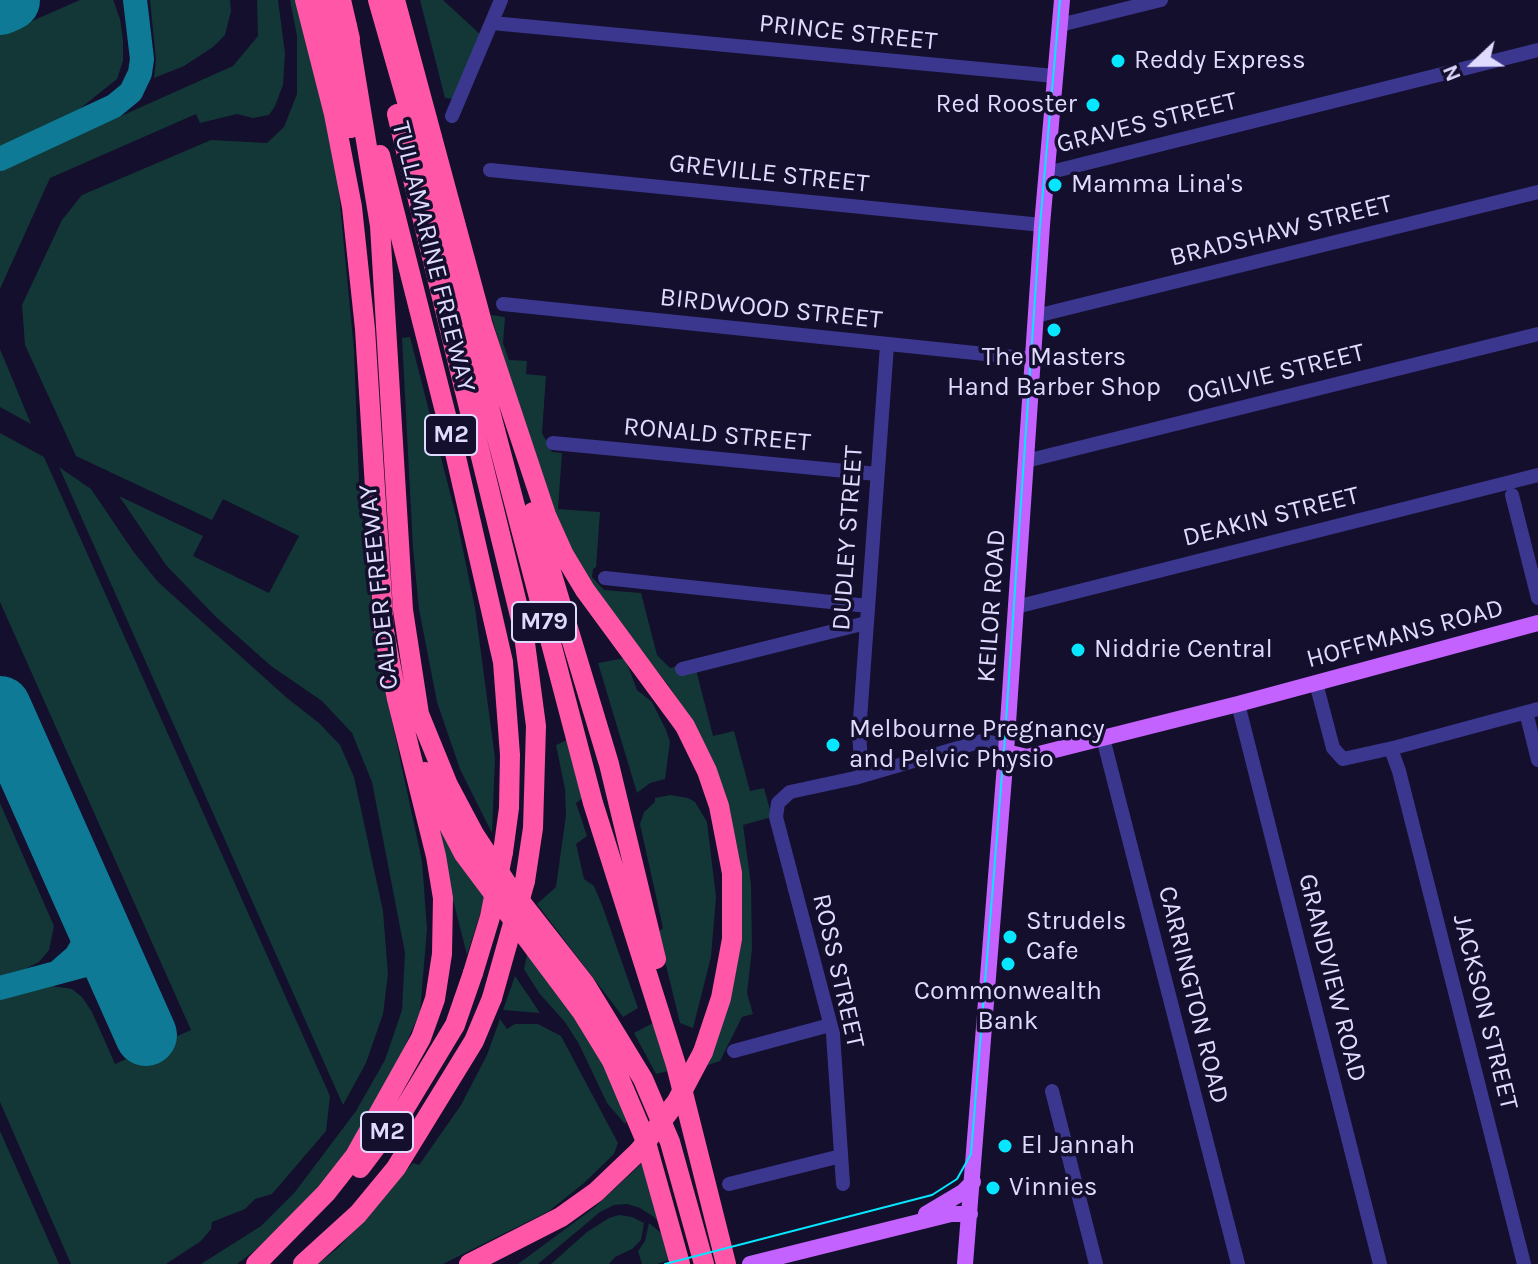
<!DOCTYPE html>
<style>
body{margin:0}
#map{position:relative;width:1538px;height:1264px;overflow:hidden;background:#140f2c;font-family:Karla,sans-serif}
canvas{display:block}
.north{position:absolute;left:1434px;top:24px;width:80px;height:80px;-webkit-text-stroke:6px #140f2c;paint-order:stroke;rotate:248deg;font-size:22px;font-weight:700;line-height:32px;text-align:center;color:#dfdbff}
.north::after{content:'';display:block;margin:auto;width:28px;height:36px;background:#dfdbff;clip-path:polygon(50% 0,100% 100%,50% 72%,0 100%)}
</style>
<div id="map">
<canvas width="1538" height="1264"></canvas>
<div class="north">N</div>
</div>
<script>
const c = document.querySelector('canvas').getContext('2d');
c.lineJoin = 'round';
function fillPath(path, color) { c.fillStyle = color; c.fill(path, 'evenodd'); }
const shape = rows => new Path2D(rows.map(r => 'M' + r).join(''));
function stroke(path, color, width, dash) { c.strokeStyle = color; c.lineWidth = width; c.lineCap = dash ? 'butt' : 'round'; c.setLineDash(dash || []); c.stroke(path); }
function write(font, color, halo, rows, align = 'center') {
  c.font = font + ' Karla,sans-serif'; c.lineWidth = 7; c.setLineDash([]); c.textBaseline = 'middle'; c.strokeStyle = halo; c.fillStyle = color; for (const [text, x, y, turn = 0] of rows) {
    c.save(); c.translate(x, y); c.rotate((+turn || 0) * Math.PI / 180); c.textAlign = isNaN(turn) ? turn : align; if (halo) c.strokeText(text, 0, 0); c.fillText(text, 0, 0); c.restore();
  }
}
fillPath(shape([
 [80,0,113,0,114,2,120,19,123,40,123,61,117,79,77,111,0,147,0,35],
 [150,0,230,0,231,11,225,35,213,47,184,66,154,78,156,60],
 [257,0,278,0,285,53,283,85,275,106,269,115,253,118,237,114,200,123,196,114,50,178,0,289,0,170,233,66,258,36],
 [290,0,303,0,337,173,354,350,359,482,376,647,422,861,427,929,420,1012,390,1080,341,1161,307,1201,253,1252,237,1264,201,1264,261,1226,295,1192,356,1111,385,1060,402,1010,405,953,372,782,352,733,322,701,271,666,216,617,166,565,119,496,203,536,193,556,269,593,299,536,223,499,212,520,76,456,25,345,22,305,62,220,82,195,211,140,267,143,284,127,297,94,297,36],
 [420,0,443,0,482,36,456,99,445,98],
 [491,315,505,317,503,343,509,360,527,361,526,374,546,376,542,433,552,452,562,453,558,509,600,512,596,567,593,569,592,577,604,590,641,593,657,655,670,668,694,662,713,736,734,731,750,791,764,788,772,817,743,825,751,885,752,949,747,993,753,1014,742,1017,720,1061,705,1066,738,952,700,736,669,686,603,603,564,537,530,446],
 [410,337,456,516,475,608,495,758,492,833,460,769,437,702,419,609,413,548,402,338],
 [0,349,31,424,0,407],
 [0,433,44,457,330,1096,326,1131,272,1194,255,1199,245,1209,212,1222,211,1229,201,1241,166,1264,71,1264,0,1102,0,999,51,986,72,989,82,997,92,1012,115,1064,191,1030,0,602],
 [59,467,91,489,133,551,158,582,287,698,319,723,340,745,354,777,383,911,388,974,383,1014,366,1063,343,1105],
 [625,658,637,690,652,702,666,730,670,742,665,779,650,783,637,793,598,663],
 [567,740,583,798,576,803,587,836,576,844,584,879,594,886,602,905,638,1008,623,1017,537,904,556,887,566,815,565,789,556,745],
 [670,795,688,798,695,802,707,822,716,897,711,957,693,1028,680,1023,658,932,663,928,640,824,644,812,655,802,655,798],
 [0,803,54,926,49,950,39,962,25,969,0,976],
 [441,825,485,898,467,955,435,829],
 [528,950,552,977,632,1114,625,1124,607,1103,579,1044,565,1022,539,993,524,969],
 [515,976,540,1013,503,1010],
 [500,1019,507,1029,515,1024,538,1024,561,1036,618,1143,614,1154,584,1183,549,1211,443,1264,318,1264,339,1247,413,1163,419,1165,461,1105,487,1055],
 [653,1023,668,1071,656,1074,634,1033],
 [0,1131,59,1264,0,1264],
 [642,1163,667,1232,654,1217,640,1208,627,1204,614,1205,600,1212,538,1264,518,1264,595,1207],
 [619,1215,632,1217,644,1223,641,1240,632,1249,615,1257,609,1264,551,1264,587,1232,609,1218],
 [649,1223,661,1233,674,1258,657,1264,642,1264,638,1251,645,1241]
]), '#123736');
stroke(shape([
 [0,159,114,106,131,92,140,73,142,59,135,0],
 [60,970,76,956,86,939,89,916,84,895],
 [0,988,112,958]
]), '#0e7a96', 24);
stroke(shape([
 [0,4,9,0],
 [0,707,146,1035]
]), '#0e7a96', 62);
stroke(shape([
 [492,23,1055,76],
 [1060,25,1161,0],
 [452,116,501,0],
 [490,170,1042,225],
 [1047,173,1538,50],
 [503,304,1033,359],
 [1036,316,1538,192],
 [553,443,877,474],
 [1026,461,1538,334],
 [1512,495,1538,598],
 [605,578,868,606],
 [1016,607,1538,475],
 [682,669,866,623],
 [1316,683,1333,748,1343,759,1397,747,1538,709],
 [1238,704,1380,1264],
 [1526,712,1538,760],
 [1103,738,1238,1264],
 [1391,749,1399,771,1524,1264],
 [865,775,861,761,859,733,887,345],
 [734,1051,830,1025],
 [1052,1091,1096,1264],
 [729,1184,841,1156],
 [843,1184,833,1034,776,817,778,803,790,792,855,778,982,741,994,743,1006,752]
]), '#3b378e', 14);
stroke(shape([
 [1006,752,1027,757,1238,704,1538,623],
 [926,1214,963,1192,973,1182],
 [750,1264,951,1214,970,1214],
 [965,1264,1006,752,1042,225,1062,0]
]), '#c462ff', 16);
stroke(shape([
 [322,0,351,128],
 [341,0,350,39],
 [378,0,428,175,593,803,676,1065,726,1264],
 [395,0,483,326,546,515,564,555,585,590,685,726,707,771,719,806,732,873,732,939,721,998,703,1052],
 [347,25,380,226,403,610,419,714,448,785,474,834,509,887,585,984,643,1079,670,1142,704,1264],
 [397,114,523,628,536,726,533,828,525,881],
 [380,155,450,431,503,662,510,755,509,808,503,852],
 [533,512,609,764,656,959],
 [425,772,444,816,464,854,582,1012,612,1061,645,1139,680,1264],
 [360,1168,403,1111,455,1025,473,973],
 [256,1264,326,1193,355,1156,421,1038,435,999,442,954,443,898,436,856,397,699,384,631,365,329,352,207,334,114,305,0],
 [303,1264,358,1214,396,1168,474,1041,492,998],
 [469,1264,561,1217,596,1192,639,1151]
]), '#ff56a7', 20);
stroke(shape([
 [665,1264,932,1195,957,1179,971,1154,1004,750,1040,225,1060,0]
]), '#07e6ff', 2);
stroke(shape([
 [473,973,490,917,503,852],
 [492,998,525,881],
 [639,1151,677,1101,703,1052]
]), '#ff56a7', 20);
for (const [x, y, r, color] of [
 [1118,61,8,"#07e6ff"],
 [1093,105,8,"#07e6ff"],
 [1055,185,8,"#07e6ff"],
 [1054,330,8,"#07e6ff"],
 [1078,650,8,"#07e6ff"],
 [833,745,8,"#07e6ff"],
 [1010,937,8,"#07e6ff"],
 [1008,964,8,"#07e6ff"],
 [1005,1146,8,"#07e6ff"],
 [993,1188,8,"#07e6ff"]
]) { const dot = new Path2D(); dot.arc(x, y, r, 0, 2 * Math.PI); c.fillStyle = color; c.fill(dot); stroke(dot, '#140f2c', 3); }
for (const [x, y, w] of [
 [451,435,52],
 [544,622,64],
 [387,1132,52]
]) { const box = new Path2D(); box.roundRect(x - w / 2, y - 20, w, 40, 6); c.fillStyle = '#140f2c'; c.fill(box); stroke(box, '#dfdbff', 2); }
write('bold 24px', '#dfdbff', null, [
 ["M2",451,435],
 ["M79",544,622],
 ["M2",387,1132]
]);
write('26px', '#dfdbff', '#140f2c', [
 ["PRINCE STREET",848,33,6],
 ["GRAVES STREET",1147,123,-14],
 ["GREVILLE STREET",769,174,6],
 ["BRADSHAW STREET",1281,231,-14],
 ["TULLAMARINE FREEWAY",433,257,76],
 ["BIRDWOOD STREET",771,309,6],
 ["OGILVIE STREET",1276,374,-14],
 ["RONALD STREET",717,435,5],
 ["DEAKIN STREET",1271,517,-14],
 ["DUDLEY STREET",848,538,-86],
 ["CALDER FREEWAY",379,587,-96],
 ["KEILOR ROAD",992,606,-86],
 ["HOFFMANS ROAD",1405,634,-15],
 ["ROSS STREET",838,971,77],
 ["GRANDVIEW ROAD",1332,978,76],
 ["CARRINGTON ROAD",1193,995,76],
 ["JACKSON STREET",1485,1012,76]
]);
write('26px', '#dfdbff', '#140f2c', [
 ["Reddy Express",1134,61],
 ["Red Rooster",1077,105,"right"],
 ["Mamma Lina's",1071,185],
 ["The Masters",1054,358,"center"],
 ["Hand Barber Shop",1054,388,"center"],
 ["Niddrie Central",1094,650],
 ["Melbourne Pregnancy",849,730],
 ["and Pelvic Physio",849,760],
 ["Strudels",1026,922],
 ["Cafe",1026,952],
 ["Commonwealth",1008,992,"center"],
 ["Bank",1008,1022,"center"],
 ["El Jannah",1021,1146],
 ["Vinnies",1009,1188]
], 'left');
</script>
